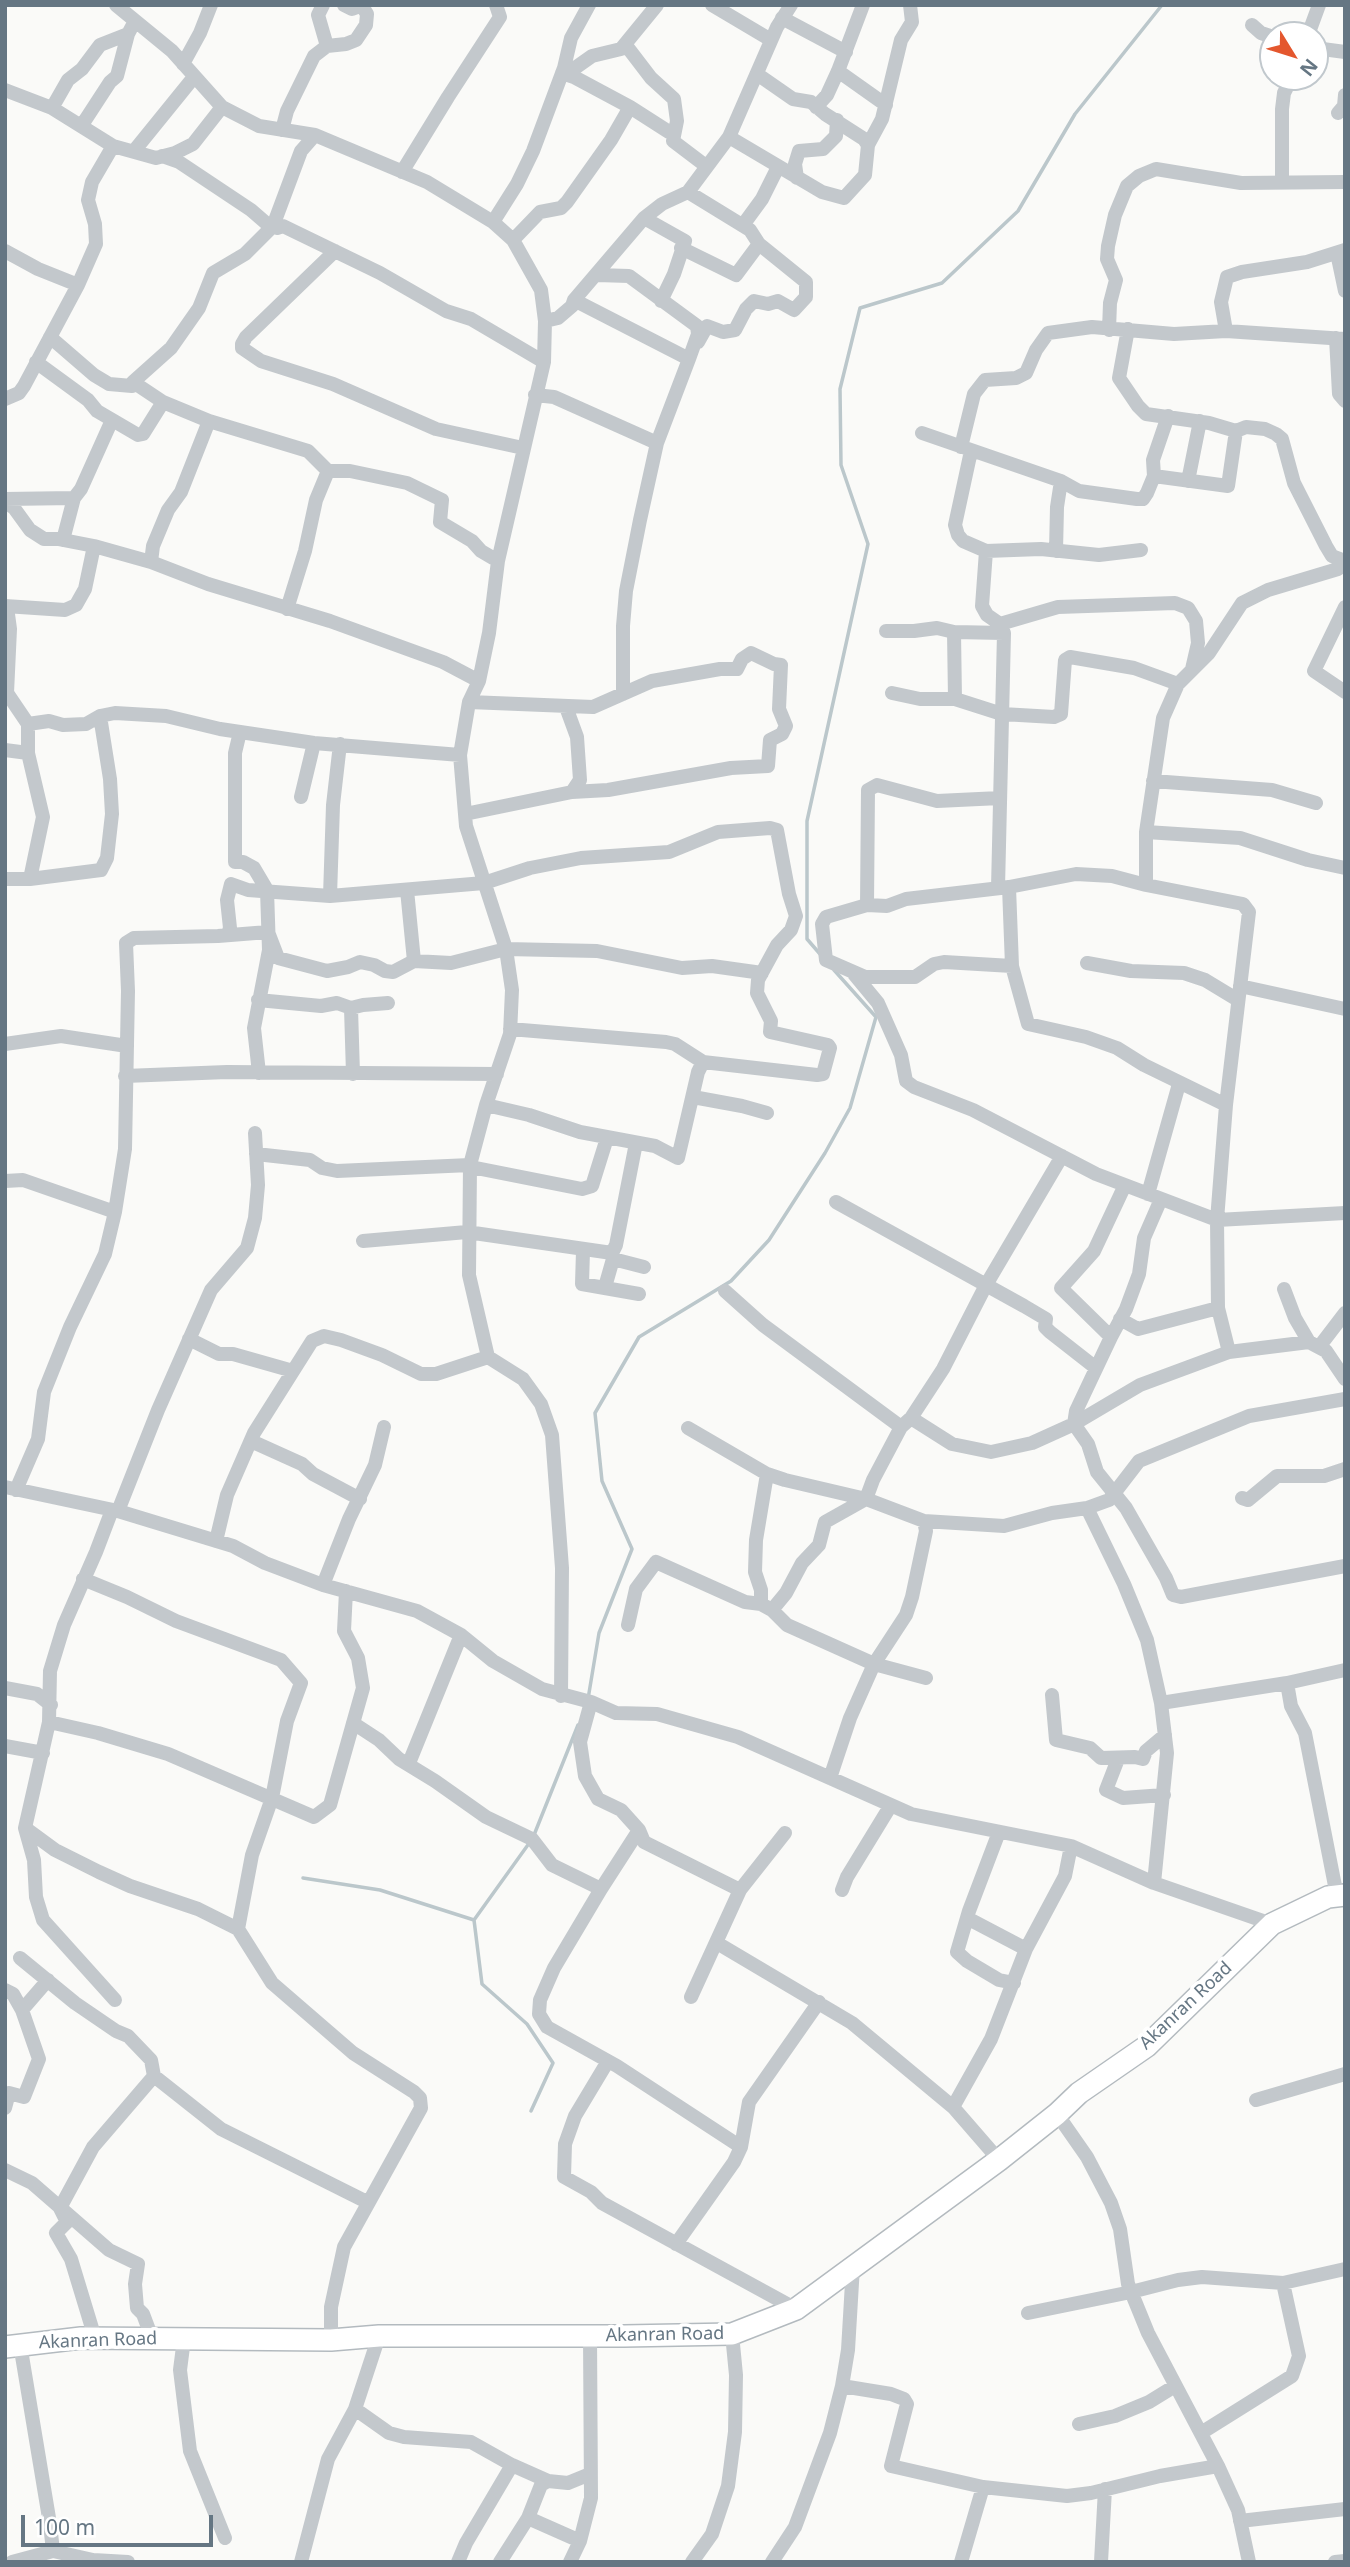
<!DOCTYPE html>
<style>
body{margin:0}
#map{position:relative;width:1350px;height:2567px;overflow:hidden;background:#fafaf8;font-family:"Noto Sans",sans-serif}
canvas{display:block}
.frame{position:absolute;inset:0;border:7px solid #657683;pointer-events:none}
.north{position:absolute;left:1259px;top:21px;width:70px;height:70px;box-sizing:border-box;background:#fff;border:2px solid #c1c8cd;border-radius:50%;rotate:128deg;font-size:19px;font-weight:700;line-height:28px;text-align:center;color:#657683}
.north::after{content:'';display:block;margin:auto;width:24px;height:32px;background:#e4572e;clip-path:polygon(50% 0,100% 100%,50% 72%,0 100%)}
.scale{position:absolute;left:21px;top:2515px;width:192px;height:32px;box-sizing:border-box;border:4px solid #657683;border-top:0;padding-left:9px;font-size:21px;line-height:24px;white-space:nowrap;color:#657683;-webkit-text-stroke:5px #fff;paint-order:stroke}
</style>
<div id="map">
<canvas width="1350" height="2567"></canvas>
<div class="frame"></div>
<div class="north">N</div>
<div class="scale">100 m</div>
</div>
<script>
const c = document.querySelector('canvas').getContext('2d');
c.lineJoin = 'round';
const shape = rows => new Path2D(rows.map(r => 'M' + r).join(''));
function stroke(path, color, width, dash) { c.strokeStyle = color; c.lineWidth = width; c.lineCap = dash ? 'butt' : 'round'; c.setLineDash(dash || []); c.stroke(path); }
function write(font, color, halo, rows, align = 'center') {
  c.font = font + ' "Noto Sans",sans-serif'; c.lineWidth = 7; c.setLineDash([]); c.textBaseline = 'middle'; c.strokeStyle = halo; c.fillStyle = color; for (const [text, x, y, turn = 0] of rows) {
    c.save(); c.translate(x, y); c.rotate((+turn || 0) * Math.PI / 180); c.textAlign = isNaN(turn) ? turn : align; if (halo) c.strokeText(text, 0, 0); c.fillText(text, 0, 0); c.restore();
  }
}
stroke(shape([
 [820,954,807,939,807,821,868,544,841,465,840,389,860,308,942,283,1018,211,1075,114,1162,5],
 [588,1699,599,1633,632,1549,602,1481,595,1413,639,1337,731,1281,769,1240,825,1153,850,1108,876,1017,834,970],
 [534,1835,578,1725],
 [530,1842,474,1920,482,1984,527,2024,553,2063,531,2111],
 [303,1878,380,1890,474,1920]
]), '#bbc7cb', 3.5);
const secondary = shape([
 [5,2347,81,2338,331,2340,379,2336,624,2336,732,2334,796,2309,999,2160,1057,2114,1079,2093,1147,2046,1272,1924,1328,1897,1345,1895]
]);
stroke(secondary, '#b3babf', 24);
stroke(shape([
 [116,5,172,51,222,107,259,126,315,135,427,182,493,222,513,240,541,290,545,321,544,362,498,561,489,633,479,681,469,702,460,755,466,826,506,949,512,990,510,1034,486,1105,470,1165,469,1275,488,1357,523,1379,541,1404,552,1435,562,1568,561,1696],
 [323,5,318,15,327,46],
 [344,5,352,9,363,5],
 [712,5,771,40],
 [782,18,846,52],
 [1252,25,1261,33,1273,37],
 [1308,35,1319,5],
 [625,44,651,78,674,99,677,121,673,141,706,166],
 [1315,48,1345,52],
 [183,64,200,33,211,5],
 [564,68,575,68,592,56,621,49,657,5],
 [838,71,886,105],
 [562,73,574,77,630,107,669,132,675,130],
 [757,74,793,99,811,102,825,114,864,139,868,145],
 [5,90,52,108,113,146,156,158,175,153,193,144,222,107],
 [816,107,827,95,838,71,863,5],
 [52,108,68,80,82,69,100,45,128,34,135,21],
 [1338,113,1344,106,1345,95],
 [82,125,110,82,117,76,128,34],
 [282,130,287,111,314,56,327,46,346,44,356,40,366,25,367,14,362,6],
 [729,137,822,192,844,198,865,175,868,145,882,119,901,40,912,22,910,5],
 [134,151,194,77],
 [162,156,179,162,251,210,266,223,277,228,283,226,380,273,446,311,471,319,544,362],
 [402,172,448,97,500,17,496,5],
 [797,178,795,164,799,151,823,149,836,136,837,120],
 [1282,181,1282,109,1284,93,1292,77],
 [688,192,750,230,759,244,806,282,806,297,794,310,778,301,768,304,754,301,746,309,735,330,723,332,707,326,698,342],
 [644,218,685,241,674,274,661,301],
 [493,222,517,184,533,151,564,68,571,38,589,5],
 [743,225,762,199,778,167],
 [513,240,540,212,561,208,567,202,611,140,630,107],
 [681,248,736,275,759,244],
 [5,251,38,269,78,285],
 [335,251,246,337,242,344,242,348,261,361,333,384,436,429,523,448],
 [1337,253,1345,291],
 [597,275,629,276,697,326,698,334,689,359,657,443,640,520,626,591,623,626,623,694],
 [574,300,689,359],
 [545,321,558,318,572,306,574,300,644,218,662,204,688,192,729,137,777,27,791,5],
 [1128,329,1119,378,1138,406,1146,414,1209,423,1236,431,1246,427,1265,429,1276,434,1282,439,1294,483,1326,546,1332,556,1345,561],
 [1109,330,1110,303,1116,280,1107,259,1108,246,1115,215,1127,186,1139,176,1156,169,1241,183,1345,182],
 [1226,331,1221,302,1227,277,1242,272,1307,262,1345,250],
 [50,337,94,375,109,384,132,386,133,382,163,402,209,421,308,451,328,471,350,471,407,483,442,500,440,522,472,541,481,551,498,561],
 [1336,338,1339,394,1345,401],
 [36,362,88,400,97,411,138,435,143,434,163,402],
 [133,382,171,348,199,308,213,273,245,254,273,226,301,151,315,135],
 [535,395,554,397,657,443],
 [5,399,19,393,24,386,78,285,96,244,95,224,88,200,92,182,113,146],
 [922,433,1061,481,1079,491,1137,499,1143,499,1147,493,1154,476,1153,460,1168,416],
 [961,447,974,394,985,380,1016,378,1026,373,1036,350,1048,333,1092,327,1174,334,1226,331,1345,339],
 [971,451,955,525,958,535,963,541,986,551,1041,549,1099,555,1141,550],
 [1154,476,1228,486,1236,431],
 [1188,481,1200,421],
 [5,499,74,498],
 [5,502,14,508,30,530,44,539,58,539,94,546,151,562,208,584,330,621,443,662,479,681],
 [63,540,74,498,81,489,112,420],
 [986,551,982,606,987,615,1000,624,1004,633,998,888],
 [1056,551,1057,507,1061,481],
 [151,562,153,546,168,510,181,492,209,421],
 [5,606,65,610,76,605,85,589,94,546],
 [7,607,10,629,7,693,28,724,28,753,43,817,30,879],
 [1345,607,1314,671,1345,692],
 [287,609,305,551,316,500,328,471],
 [1000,624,1058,607,1175,603,1188,608,1196,621,1198,643,1192,669],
 [886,631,914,631,937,628,954,632,1004,633],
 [954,632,955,699,1002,714,1054,717,1061,714,1065,660,1070,657,1134,668,1178,684],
 [892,693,920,699,955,699],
 [566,707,577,737,580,780,572,792],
 [28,724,49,721,63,725,86,724,100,716,115,713,166,716,220,729,314,743,460,755],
 [240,732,235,753,235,862,243,862,254,868,267,890,269,950,254,1028,259,1073],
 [5,750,28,753],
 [1153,781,1272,790,1316,803],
 [301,797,314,743],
 [465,814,572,792,608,790,731,768,768,766,770,740,782,734,786,726,779,709,781,665,774,664,751,653,742,659,737,669,720,669,652,681,593,707,469,702],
 [1146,832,1240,838,1308,860,1345,868],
 [5,879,30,879,101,870,107,858,112,814,110,779,100,716],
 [1146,885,1146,832,1163,718,1178,684,1209,653,1242,603,1268,590,1338,569,1345,563],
 [1009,887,1012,966,1028,1024,1086,1037,1117,1048,1144,1065,1226,1105],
 [407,890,414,961],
 [330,896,333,805,340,744],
 [867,905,868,790,877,785,937,801,1000,798],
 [228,934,230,928,227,900,231,884,248,890,330,896,484,883,530,868,581,858,669,852,718,832,770,828,777,830,789,894,796,916,791,930,777,945,758,980,757,993,771,1021,770,1032,828,1045,830,1048,823,1074,817,1075,703,1062,675,1044,666,1042,510,1029],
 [1087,963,1131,971,1184,973,1205,980,1238,1000],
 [1012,966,944,962,934,964,915,977,865,977,826,960,822,924,826,917,867,905,887,906,906,899,1009,887,1076,874,1112,876,1146,885,1243,904,1249,912,1226,1105,1217,1220,1218,1308,1229,1352],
 [854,974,878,1003,901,1055,906,1081,914,1087,973,1110,1096,1174,1217,1220,1345,1213],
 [1240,986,1345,1009],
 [258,1000,321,1006,337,1003,351,1008,363,1005,388,1003],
 [351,1008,353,1074],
 [5,1044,61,1036,127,1046],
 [125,1076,227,1072,497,1074],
 [693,1097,742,1106,767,1113],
 [486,1105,529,1115,580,1132,655,1146,678,1158,698,1072,703,1062],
 [256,1154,310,1160,322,1168,337,1171,470,1165],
 [471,1167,582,1189,592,1186,607,1138],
 [5,1181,23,1180,115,1212],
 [1148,1194,1179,1084],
 [1161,1199,1144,1238,1139,1274,1126,1309,1111,1337,1076,1411,1074,1424,1088,1444,1097,1472,1126,1508,1166,1578,1173,1595,1181,1597,1345,1566],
 [836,1202,1024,1306,1046,1319,1045,1327,1050,1332,1096,1368],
 [363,1241,467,1232,612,1253,613,1259,644,1267],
 [583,1251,582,1284,639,1294],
 [612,1253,616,1245,636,1143],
 [605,1287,613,1259],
 [1284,1289,1295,1318,1309,1342],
 [725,1291,763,1325,901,1427],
 [1120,1319,1138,1329,1218,1308],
 [1111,1337,1061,1288,1094,1251,1125,1185],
 [189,1339,219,1354,233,1354,293,1371],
 [1319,1347,1345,1313],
 [911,1418,952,1444,991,1452,1032,1443,1074,1424,1140,1385,1229,1352,1309,1342,1326,1351,1345,1379],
 [688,1428,767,1474,785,1480,866,1499,924,1521,1004,1526,1052,1513,1087,1508,1109,1500,1139,1461,1249,1416,1345,1399],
 [251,1441,302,1464,313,1474,360,1499],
 [5,1487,118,1511,233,1546,265,1563,323,1585,417,1611,461,1635,493,1661,542,1689,591,1702,616,1713,657,1714,738,1737,911,1814,1071,1846,1154,1883,1272,1924],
 [16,1490,38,1439,44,1392,70,1327,105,1254,115,1212,125,1149,128,991,126,943,134,938,218,936,268,932,278,958,327,971,348,967,360,962,374,965,385,971,393,972,414,961,451,963,506,949,597,951,682,968,712,966,762,973],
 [1242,1498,1248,1500,1277,1476,1324,1476,1345,1469],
 [1087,1508,1124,1584,1147,1640,1161,1703,1167,1753,1154,1883],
 [112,1510,96,1552,64,1625,50,1671,49,1722,25,1828,55,1850,99,1872,130,1886,198,1909,238,1929,272,1983,353,2053,414,2092,420,2098,421,2108,344,2247,331,2307,331,2340],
 [118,1511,158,1410,211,1290,247,1248,255,1218,258,1185,255,1133],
 [216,1541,227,1495,254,1433,312,1341,324,1336,341,1340,382,1355,421,1374,436,1374,488,1357],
 [83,1579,127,1597,176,1621,281,1660,301,1683,287,1721,272,1798,252,1855,238,1929],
 [323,1585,349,1519,375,1465,384,1427],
 [761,1604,761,1590,755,1572,756,1540,767,1474],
 [772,1610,786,1593,802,1563,819,1545,825,1522,866,1499,873,1480,901,1427,911,1418,943,1369,986,1285,1062,1156],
 [628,1625,636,1589,656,1562,745,1602,761,1604,772,1610,787,1625,874,1664,926,1678],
 [1287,1683,1291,1706,1305,1733,1337,1896],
 [5,1688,37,1694,51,1705],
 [1052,1695,1056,1740,1090,1748,1101,1758,1135,1757,1143,1759,1146,1751,1165,1735],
 [591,1702,580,1742,585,1776,598,1799,621,1810,639,1830,644,1842,740,1890],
 [1161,1703,1287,1683,1345,1670],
 [49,1722,98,1733,168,1754,314,1817,330,1805,363,1688,358,1658,344,1631,346,1591],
 [353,1723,379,1740,399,1759,435,1781,486,1817,532,1839,552,1865,601,1889],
 [5,1746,43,1753],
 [1118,1759,1106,1790,1123,1798,1164,1795],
 [409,1763,461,1635],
 [830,1778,850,1718,874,1664,906,1615,912,1597,926,1531,924,1521],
 [25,1828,34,1860,36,1897,43,1920,115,2000],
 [639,1830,601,1889,554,1968,540,2000,539,2014,547,2027,617,2066,741,2147],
 [999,1832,969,1911,957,1952,967,1961,999,1980,1014,1983],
 [842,1890,847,1877,891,1805],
 [967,1918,1026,1949],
 [717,1943,852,2023,953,2107,999,2160],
 [20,1958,75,2003,116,2031,128,2036,151,2060,154,2076,221,2129,367,2202],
 [5,1990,13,1994,22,2010],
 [691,1997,740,1890,785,1833],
 [608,2061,575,2116,565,2144,564,2177,591,2192,602,2203,796,2309],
 [1256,2100,1345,2074],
 [953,2107,991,2039,1026,1949,1065,1876,1071,1846],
 [5,2108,9,2093,24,2097,39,2059,22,2010,48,1980],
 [1057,2114,1087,2157,1111,2203,1120,2229,1128,2284,1148,2333,1218,2466,1238,2510,1249,2562],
 [5,2170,32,2183,109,2250,138,2264,135,2284,137,2308,143,2314,152,2338],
 [676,2244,734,2162,741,2147,749,2102,819,2002],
 [1028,2313,1131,2292,1178,2280,1202,2277,1283,2283,1345,2269],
 [95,2338,71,2259,56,2233,67,2222,60,2208,93,2147,154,2076],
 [184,2339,180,2370,190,2451,225,2538],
 [20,2344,50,2524,53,2551],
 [842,2386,891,2394,904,2399,907,2404,891,2466,983,2487,1067,2496,1091,2493,1160,2476,1218,2466],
 [355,2409,389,2433,404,2437,471,2442,512,2465,548,2481,568,2483,590,2474],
 [1079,2424,1115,2416,1149,2402,1175,2386],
 [1201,2433,1292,2376,1299,2356,1283,2283],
 [528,2518,580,2541],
 [1240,2521,1345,2509],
 [12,2562,53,2551,93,2560,128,2562],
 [301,2562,328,2459,355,2409,379,2336],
 [458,2562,466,2543,512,2465],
 [500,2562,528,2518,541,2485,548,2481],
 [570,2562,580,2541,591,2498,590,2336],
 [692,2562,712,2534,728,2486,735,2432,736,2375,732,2334],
 [772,2562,795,2527,830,2433,842,2386,848,2350,853,2266],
 [961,2562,983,2487],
 [1101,2562,1105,2489],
 [1335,2562,1345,2561]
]), '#c3c8cc', 14);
stroke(secondary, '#fff', 21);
write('18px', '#657683', '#fff', [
 ["Akanran Road",1186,2006,-43],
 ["Akanran Road",665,2335,-1],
 ["Akanran Road",98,2341,-2]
]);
</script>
